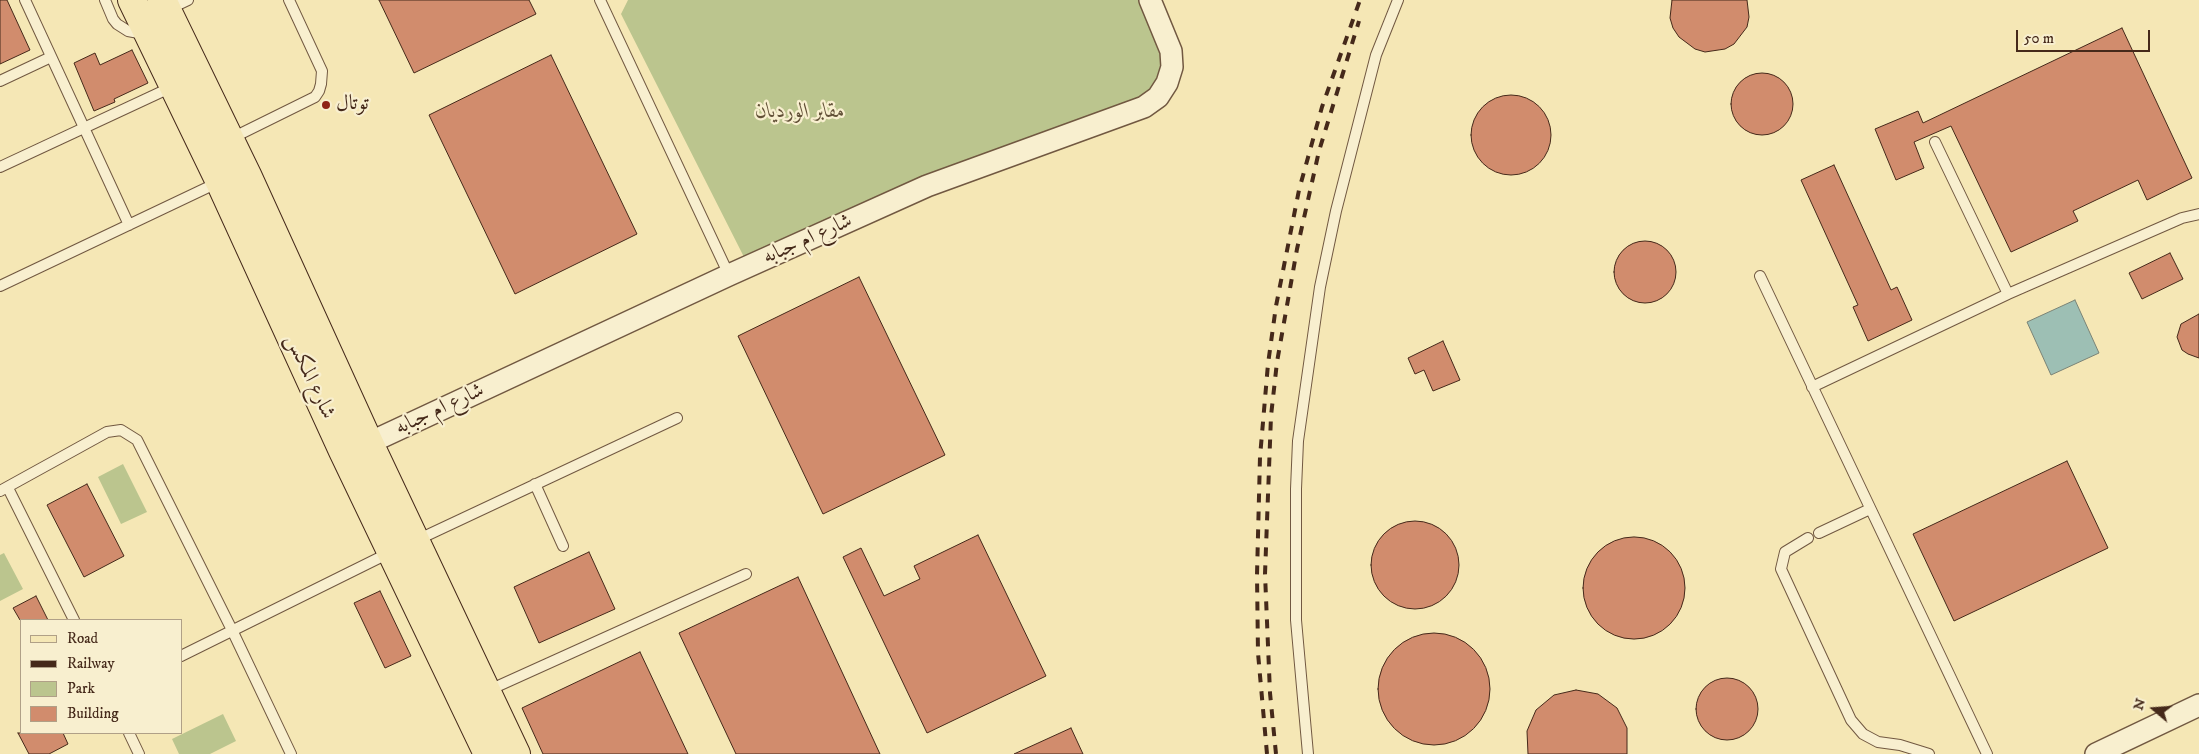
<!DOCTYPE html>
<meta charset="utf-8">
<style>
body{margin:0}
#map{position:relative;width:2199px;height:754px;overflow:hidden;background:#f5e7b5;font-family:"IM FELL DW Pica",serif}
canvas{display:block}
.legend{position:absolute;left:20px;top:619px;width:162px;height:115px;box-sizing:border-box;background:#f8efcf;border:1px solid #b0a087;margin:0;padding:6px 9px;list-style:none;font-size:15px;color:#45291a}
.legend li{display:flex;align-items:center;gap:10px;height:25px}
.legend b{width:25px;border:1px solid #b0a087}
.north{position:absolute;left:2129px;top:684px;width:50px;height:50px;-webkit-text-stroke:4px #f8efcf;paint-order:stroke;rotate:288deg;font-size:14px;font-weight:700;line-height:20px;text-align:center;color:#45291a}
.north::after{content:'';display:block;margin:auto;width:18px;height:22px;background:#45291a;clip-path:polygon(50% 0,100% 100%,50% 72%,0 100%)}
.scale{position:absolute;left:2016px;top:30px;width:134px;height:22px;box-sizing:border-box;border:2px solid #45291a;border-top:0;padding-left:6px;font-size:15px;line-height:18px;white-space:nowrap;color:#45291a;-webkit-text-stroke:4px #f8efcf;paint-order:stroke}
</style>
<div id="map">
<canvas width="2199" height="754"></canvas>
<ul class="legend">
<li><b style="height:6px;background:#f5e7b5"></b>Road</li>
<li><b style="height:6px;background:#45291a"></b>Railway</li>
<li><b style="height:14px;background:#bbc58e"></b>Park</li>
<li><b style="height:14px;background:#d18c6d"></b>Building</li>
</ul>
<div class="north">N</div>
<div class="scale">50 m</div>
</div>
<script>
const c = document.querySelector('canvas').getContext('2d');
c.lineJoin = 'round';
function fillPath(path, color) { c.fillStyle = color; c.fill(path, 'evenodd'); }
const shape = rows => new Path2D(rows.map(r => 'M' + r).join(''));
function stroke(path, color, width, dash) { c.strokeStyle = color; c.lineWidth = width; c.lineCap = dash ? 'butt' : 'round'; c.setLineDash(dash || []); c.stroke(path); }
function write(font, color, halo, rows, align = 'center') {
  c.font = font + ' "IM FELL DW Pica",Amiri,serif'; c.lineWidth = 4.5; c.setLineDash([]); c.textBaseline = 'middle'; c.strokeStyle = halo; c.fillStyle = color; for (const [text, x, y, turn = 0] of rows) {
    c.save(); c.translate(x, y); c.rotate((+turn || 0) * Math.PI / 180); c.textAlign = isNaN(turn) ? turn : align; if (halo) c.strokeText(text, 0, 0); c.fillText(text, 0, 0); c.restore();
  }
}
fillPath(shape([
 [628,0,1140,0,1161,58,1162,68,1153,90,1140,98,745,259,621,14],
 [123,464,147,512,121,524,98,477],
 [4,553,23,589,0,601,0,555],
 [223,714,236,741,210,754,179,754,172,739]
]), '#bbc58e');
const water = shape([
 [2075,300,2099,353,2051,375,2027,322,2075,300]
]);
fillPath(water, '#9dbfb4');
stroke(water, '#7a8376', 1);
const building = shape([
 [0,0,7,0,30,50,0,64,0,0],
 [379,0,529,0,536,14,414,73,379,0],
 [1672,0,1747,0,1749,17,1747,27,1734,44,1725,49,1705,52,1695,49,1679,37,1673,28,1670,18,1672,0],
 [2122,28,2192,178,2147,200,2138,180,2073,211,2078,221,2011,252,1951,126,1914,142,1924,168,1896,180,1875,129,1918,111,1923,123,2122,28],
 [132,50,148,83,114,99,115,102,94,111,74,63,95,53,100,65,132,50],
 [551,55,637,234,515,294,429,115,551,55],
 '1731 104a31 31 0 1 1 62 0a31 31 0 1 1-62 0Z',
 '1471 135a40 40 0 1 1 80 0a40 40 0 1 1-80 0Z',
 [1834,165,1891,290,1897,287,1912,320,1868,341,1853,307,1858,305,1801,180,1834,165],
 '1614 272a31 31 0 1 1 62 0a31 31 0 1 1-62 0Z',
 [2170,253,2183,279,2142,299,2129,273,2170,253],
 [859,277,945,455,823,514,738,336,859,277],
 [2199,314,2199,358,2188,354,2182,350,2177,337,2181,324,2199,314],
 [1443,341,1460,380,1433,391,1424,370,1415,374,1408,358,1443,341],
 [2067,461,2108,548,1954,621,1913,534,2067,461],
 [87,484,124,556,84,577,47,505,87,484],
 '1371 565a44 44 0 1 1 88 0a44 44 0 1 1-88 0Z',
 [978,535,1046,676,927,733,843,557,861,548,884,596,920,579,914,566,978,535],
 '1583 588a51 51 0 1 1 102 0a51 51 0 1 1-102 0Z',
 [589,552,615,609,539,643,514,587,589,552],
 [798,577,880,754,736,754,679,633,798,577],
 [380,591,411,656,385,668,354,603,380,591],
 [36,596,48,620,20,620,13,608,36,596],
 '1378 689a56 56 0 1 1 112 0a56 56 0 1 1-112 0Z',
 [640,652,688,754,543,754,522,708,640,652],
 '1696 709a31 31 0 1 1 62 0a31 31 0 1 1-62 0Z',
 [1576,690,1598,694,1617,708,1627,728,1627,754,1528,754,1527,731,1536,710,1554,695,1576,690],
 [1071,728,1083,754,1014,754,1071,728],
 [18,733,63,733,68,744,49,754,29,754,18,733]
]);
fillPath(building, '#d18c6d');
stroke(building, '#45291a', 1);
const lane = shape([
 [25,0,129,225],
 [105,0,113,19,117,24,128,31,144,34],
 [600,0,729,275],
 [169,9,188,0],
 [0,81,51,57],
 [230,139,315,97,319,91,321,84,322,71,289,0],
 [1935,142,2008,294,2182,218,2199,214],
 [0,167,174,86],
 [1760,276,1987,754],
 [0,286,219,182],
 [1812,387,2008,294],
 [535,484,563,546],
 [8,488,74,620],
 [0,491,107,432,121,430,137,440,232,630,291,754],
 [1819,533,1870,509],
 [1808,538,1785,552,1781,569,1851,720,1863,734,1878,742,1900,745,1929,754],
 [417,540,677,418],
 [181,656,391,552],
 [487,691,746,574],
 [129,733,139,754],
 [1308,754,1296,620,1296,489,1298,441,1320,287,1336,211,1376,55,1398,0]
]);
const street = shape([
 [369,443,729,275,927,186,1144,107,1158,97,1167,83,1172,67,1171,51,1150,0],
 [2096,754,2199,705]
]);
const primary = shape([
 [132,0,220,182,343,451,488,754],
 [162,0,247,175,369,443,516,754]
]);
stroke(lane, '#715841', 12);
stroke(street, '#715841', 24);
stroke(primary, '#45291a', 30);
stroke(lane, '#f8efcf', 10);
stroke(street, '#f8efcf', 21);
stroke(primary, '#f5e7b5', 28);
stroke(shape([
 [1267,754,1258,653,1257,575,1260,457,1268,364,1276,306,1299,190,1322,107,1360,0],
 [1276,754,1270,693,1265,574,1271,416,1277,362,1297,249,1319,151,1359,21]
]), '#45291a', 4, [9, 9]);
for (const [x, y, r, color] of [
 [326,105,5,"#8f2418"]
]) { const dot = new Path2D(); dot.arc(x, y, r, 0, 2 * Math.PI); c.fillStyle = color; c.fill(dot); stroke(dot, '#f8efcf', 2); }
write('21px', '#45291a', '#f8efcf', [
 ["توتال",336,105]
], 'left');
write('italic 21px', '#625037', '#f8efcf', [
 ["مقابر الورديان",800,113]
]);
write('21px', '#45291a', '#f8efcf', [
 ["شارع ام جبابه",808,240,-24],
 ["شارع المكس",309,377,65],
 ["شارع ام جبابه",440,410,-25]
]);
</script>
